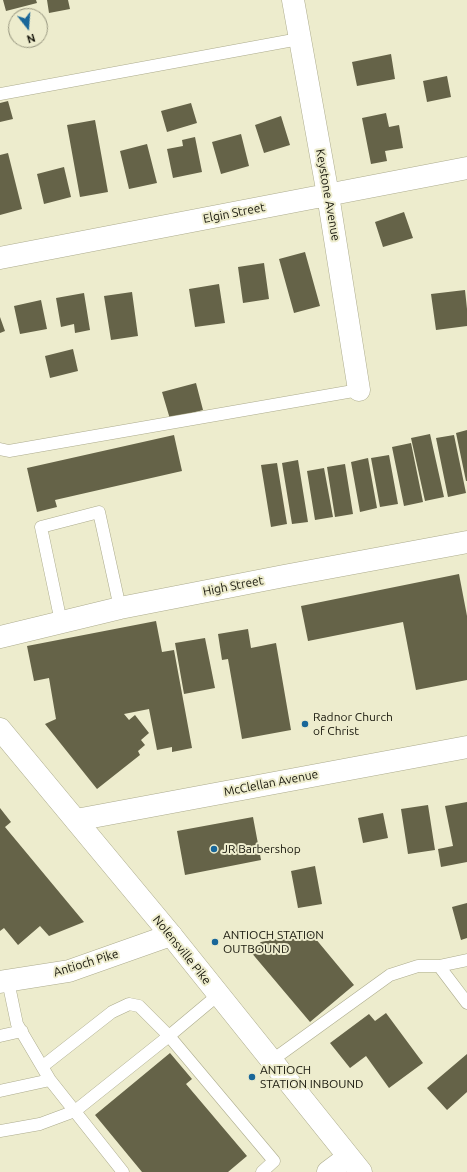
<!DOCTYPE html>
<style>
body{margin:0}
#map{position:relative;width:467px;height:1172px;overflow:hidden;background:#edeccd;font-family:Ubuntu,sans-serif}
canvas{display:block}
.north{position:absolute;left:8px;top:8px;width:40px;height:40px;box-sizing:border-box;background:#edeccd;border:1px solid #97967f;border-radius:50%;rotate:163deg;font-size:11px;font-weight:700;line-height:16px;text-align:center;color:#17160b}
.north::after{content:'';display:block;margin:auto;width:14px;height:18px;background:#196799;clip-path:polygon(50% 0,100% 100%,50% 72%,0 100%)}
</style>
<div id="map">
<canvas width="467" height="1172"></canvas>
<div class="north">N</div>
</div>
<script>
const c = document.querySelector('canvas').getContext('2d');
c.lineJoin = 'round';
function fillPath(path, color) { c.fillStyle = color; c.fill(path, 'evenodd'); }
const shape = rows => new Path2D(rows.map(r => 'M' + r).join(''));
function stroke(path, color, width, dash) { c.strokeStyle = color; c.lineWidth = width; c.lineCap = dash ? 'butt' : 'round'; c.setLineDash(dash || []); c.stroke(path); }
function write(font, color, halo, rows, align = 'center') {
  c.font = font + ' Ubuntu,sans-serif'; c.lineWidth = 4; c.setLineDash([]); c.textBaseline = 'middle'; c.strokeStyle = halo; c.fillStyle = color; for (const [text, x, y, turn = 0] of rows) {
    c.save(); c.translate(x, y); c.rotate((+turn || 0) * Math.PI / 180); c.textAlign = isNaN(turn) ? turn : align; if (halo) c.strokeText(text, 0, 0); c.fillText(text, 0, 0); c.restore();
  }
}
fillPath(shape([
 [3,0,36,0,37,3,6,11],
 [47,0,68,0,70,9,49,13],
 [391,54,395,79,357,86,352,62],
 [447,76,451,97,427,102,423,81],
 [8,101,13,119,0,122,0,103],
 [191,103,197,123,167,132,161,111],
 [386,113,389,127,399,125,403,148,385,151,387,161,371,164,362,118],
 [281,116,290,145,264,153,255,125],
 [95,120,108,192,80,197,67,125],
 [241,134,249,166,221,174,212,142],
 [195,137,202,172,173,178,167,149,183,146,182,140],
 [147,144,157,183,129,189,120,151],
 [8,153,22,209,0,215,0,155],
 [64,167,71,197,44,204,37,174],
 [404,212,413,238,383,247,375,222],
 [305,252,320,306,294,313,279,259],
 [264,263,269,299,243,303,238,267],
 [219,284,225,323,195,327,189,289],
 [465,290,467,309,467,326,436,330,431,294],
 [132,292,138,336,111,340,104,296],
 [84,293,90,330,75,333,74,324,61,327,56,298],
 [41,300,47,329,20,334,14,306],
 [0,317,5,331,0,333],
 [73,349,78,371,50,378,45,356],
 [196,383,203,410,170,419,162,392],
 [467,430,467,481,466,481,456,433],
 [430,434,444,497,425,501,411,438],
 [174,435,182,471,55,500,57,507,37,512,27,468],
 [454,435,466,493,448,497,436,438],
 [411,443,423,502,404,506,392,447],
 [389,455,398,504,380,507,371,458],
 [368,458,377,508,360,512,351,462],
 [298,460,308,522,292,524,282,463],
 [277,463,287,524,271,527,261,465],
 [345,464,353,514,335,517,327,467],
 [324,468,333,517,315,520,307,471],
 [459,574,467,616,467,680,416,690,403,622,308,641,301,606],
 [156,621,162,652,174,650,192,748,172,752,172,747,157,750,149,709,124,714,129,720,135,715,149,733,141,740,145,745,138,751,140,755,97,789,45,724,56,719,49,678,34,681,27,646],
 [248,629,251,648,276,643,291,730,242,739,228,659,222,660,218,634],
 [205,638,215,688,184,694,175,643],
 [467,802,467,862,441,867,438,849,453,846,445,806],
 [428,805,435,850,408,854,401,809],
 [0,808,11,822,5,827,84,922,49,936,40,926,18,945,4,928,0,931],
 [383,813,388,838,363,843,358,818],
 [253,817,261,860,185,875,177,831],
 [315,866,322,904,298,908,291,871],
 [467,903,467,938,461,940,452,907],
 [310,932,354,985,310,1022,250,951,261,942],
 [386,1013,423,1063,389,1088,366,1056,350,1068,330,1043,369,1014,375,1021],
 [170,1053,192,1079,186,1084,247,1156,228,1172,142,1172,95,1115],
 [467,1054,467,1092,447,1110,427,1088]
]), '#656348');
const service = shape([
 [0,94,299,39],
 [0,449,9,451,359,390],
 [61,622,41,527,99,512,120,608],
 [439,966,467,1003],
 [8,981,17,1024,50,1080,123,1172],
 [218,995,169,1036,274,1161,262,1172],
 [0,1036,22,1031],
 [271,1061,390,975,418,966,439,966,467,960],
 [0,1091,50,1080],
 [0,1131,40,1124,75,1111,169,1036,139,1006,129,1004,112,1012,43,1066]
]);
const minor = shape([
 [293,0,328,195,359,390],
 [0,258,467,168],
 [0,637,120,608,284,576,467,542],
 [76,820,467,747],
 [328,1172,348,1157]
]);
const tertiary = shape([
 [0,982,69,971,171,935]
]);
const primary = shape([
 [0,729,171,935,361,1172]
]);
stroke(service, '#acab8d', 13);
stroke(minor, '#acab8d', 23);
stroke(tertiary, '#acab8d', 23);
stroke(primary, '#acab8d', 23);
stroke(service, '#fff', 12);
stroke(minor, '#fff', 22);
stroke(tertiary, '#fff', 22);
stroke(primary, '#fff', 22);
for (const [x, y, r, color] of [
 [305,724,4,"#196799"],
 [214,849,4,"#196799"],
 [215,942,4,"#196799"],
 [252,1077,4,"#196799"]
]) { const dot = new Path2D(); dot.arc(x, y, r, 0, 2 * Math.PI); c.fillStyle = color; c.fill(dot); stroke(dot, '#edeccd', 1.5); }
write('12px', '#17160b', '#edeccd', [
 ["Keystone Avenue",328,195,80],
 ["Elgin Street",234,213,-11],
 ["High Street",233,586,-11],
 ["McClellan Avenue",271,783,-11],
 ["Nolensville Pike",182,950,51],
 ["Antioch Pike",86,963,-17]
]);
write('12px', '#17160b', '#edeccd', [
 ["Radnor Church",313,717],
 ["of Christ",313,731],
 ["JR Barbershop",222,849],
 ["ANTIOCH STATION",223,935],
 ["OUTBOUND",223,949],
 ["ANTIOCH",260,1070],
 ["STATION INBOUND",260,1084]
], 'left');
</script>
